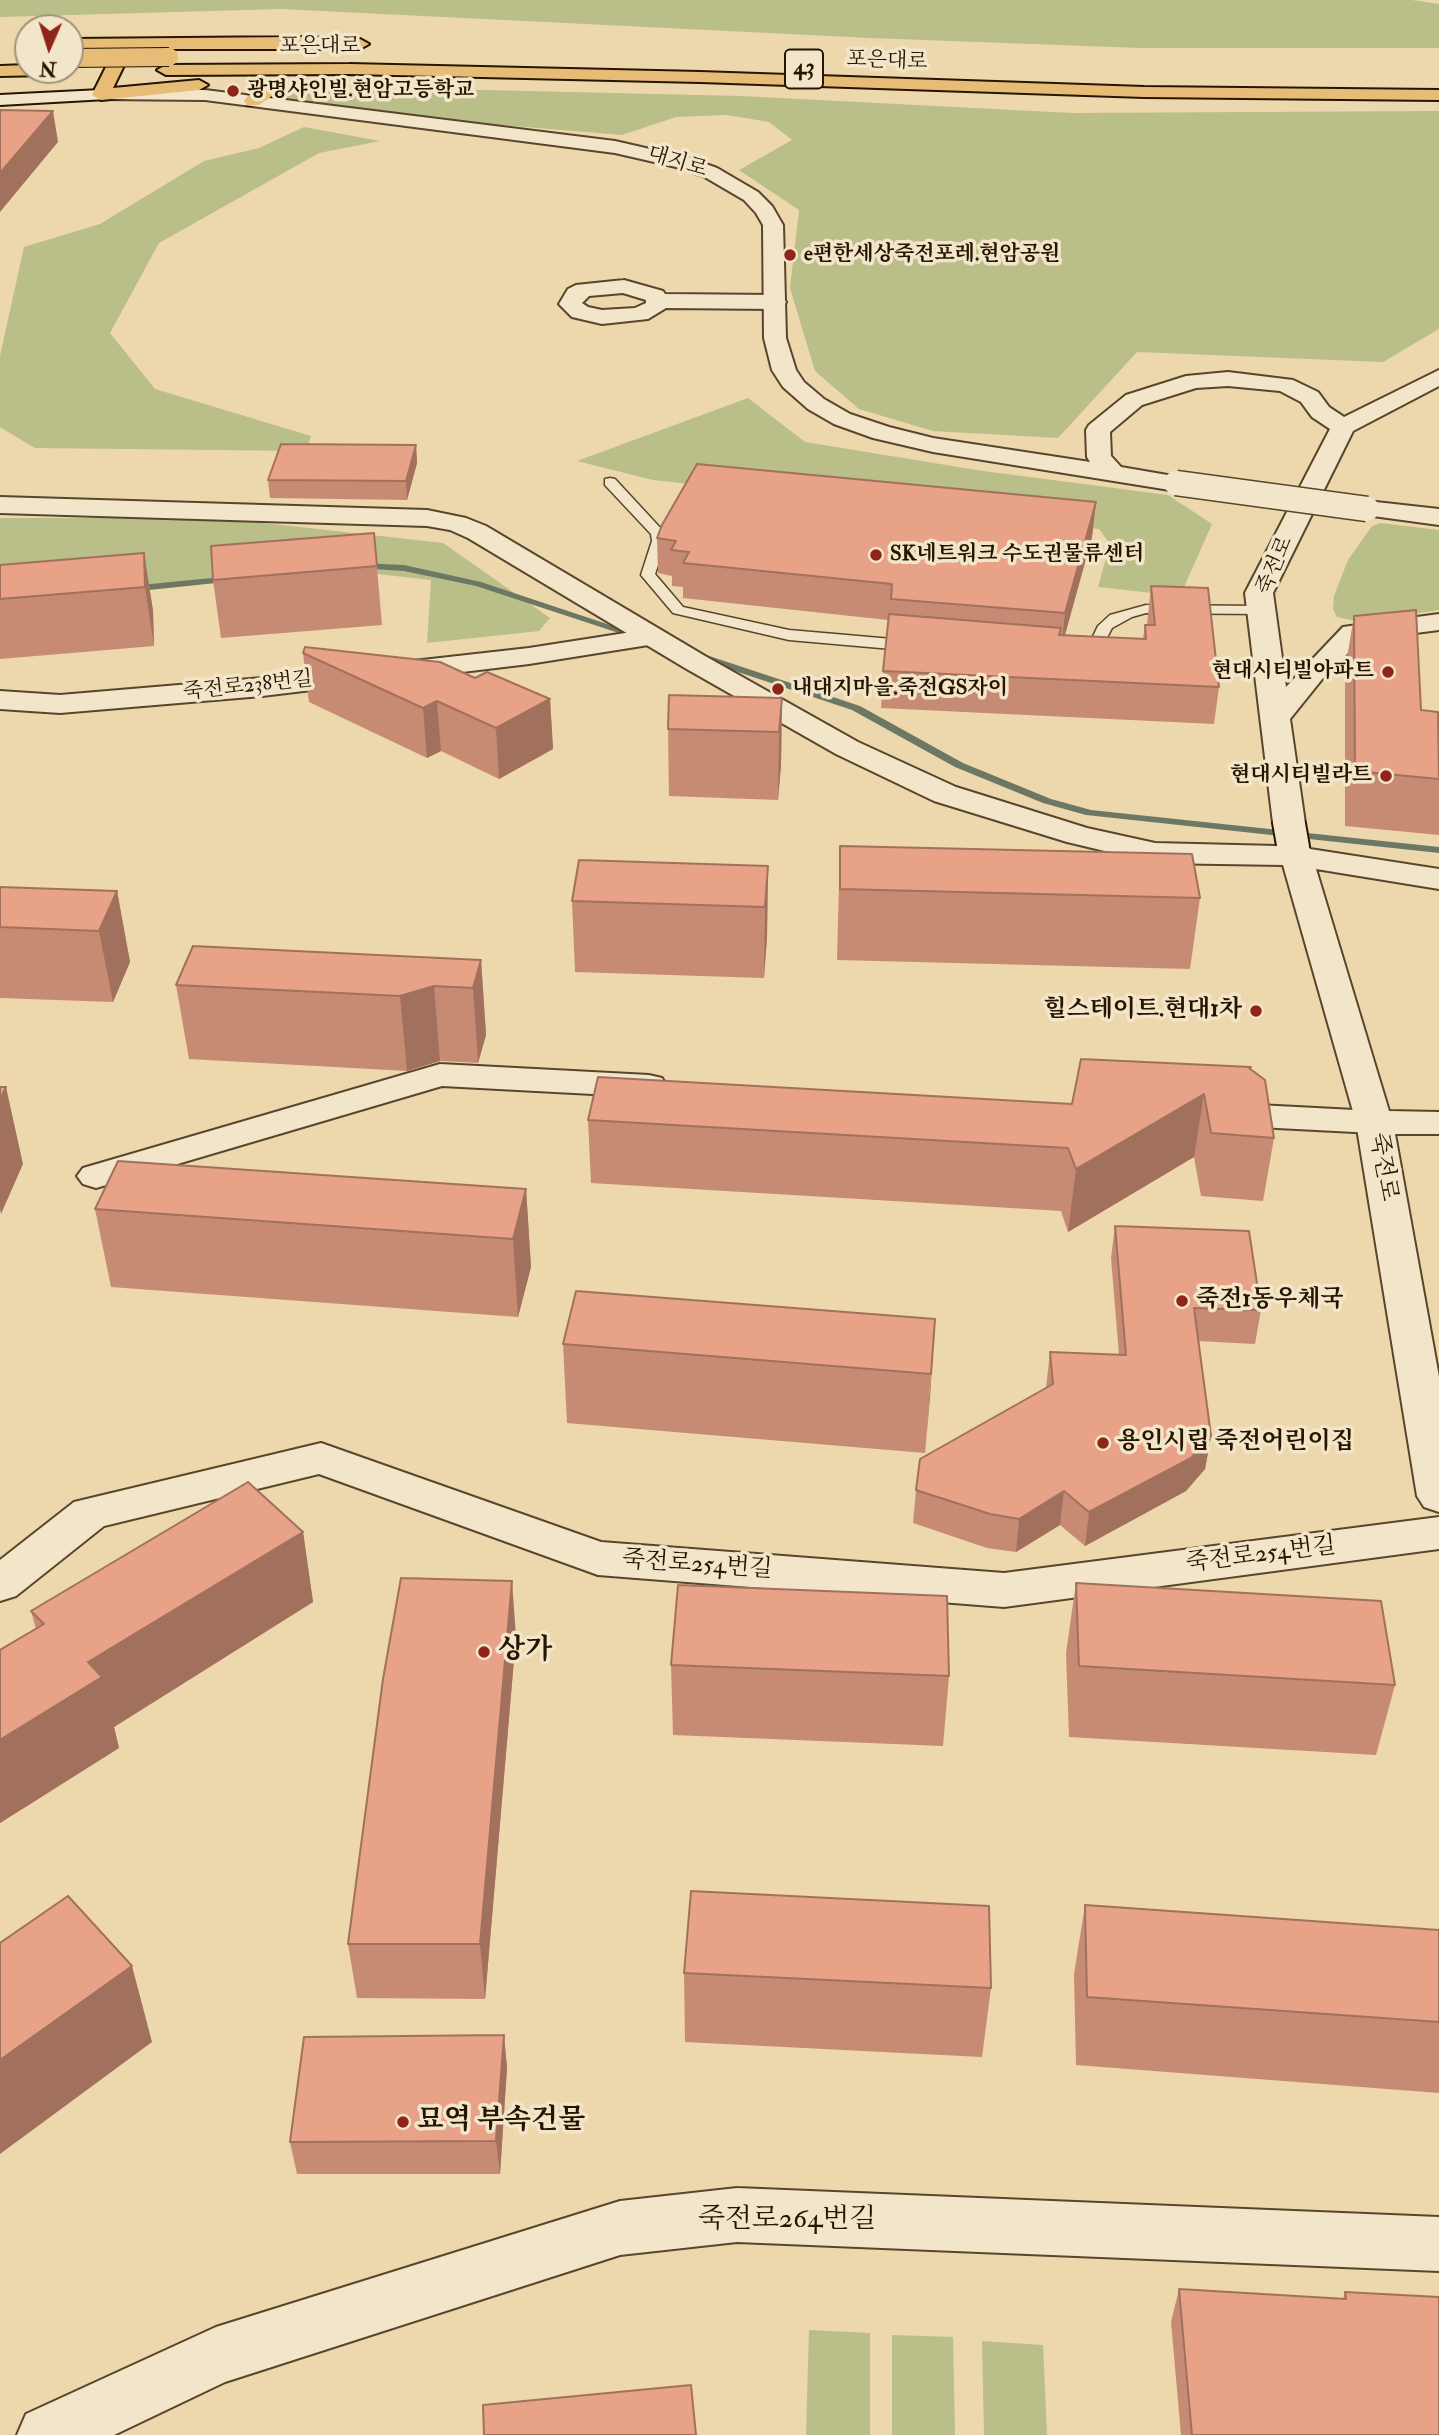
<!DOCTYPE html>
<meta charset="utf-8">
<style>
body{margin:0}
#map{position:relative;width:1439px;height:2435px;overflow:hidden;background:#edd7ac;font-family:"IM FELL Double Pica",serif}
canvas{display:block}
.north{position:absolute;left:14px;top:14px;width:70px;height:70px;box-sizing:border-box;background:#f3e5c9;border:2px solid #a19279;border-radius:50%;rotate:183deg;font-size:19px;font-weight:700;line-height:28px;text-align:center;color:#261601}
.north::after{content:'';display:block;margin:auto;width:24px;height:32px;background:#8f2418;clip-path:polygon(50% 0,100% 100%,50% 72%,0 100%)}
</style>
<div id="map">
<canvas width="1439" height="2435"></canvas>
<div class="north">N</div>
</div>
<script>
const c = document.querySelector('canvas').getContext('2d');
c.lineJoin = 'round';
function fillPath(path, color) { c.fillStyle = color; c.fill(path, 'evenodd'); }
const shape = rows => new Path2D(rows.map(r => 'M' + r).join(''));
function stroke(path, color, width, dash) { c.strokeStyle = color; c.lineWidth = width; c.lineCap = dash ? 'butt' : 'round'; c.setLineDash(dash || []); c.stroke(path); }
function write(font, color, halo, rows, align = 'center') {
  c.font = font + ' "IM FELL Double Pica","Noto Serif KR",serif'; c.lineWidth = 7; c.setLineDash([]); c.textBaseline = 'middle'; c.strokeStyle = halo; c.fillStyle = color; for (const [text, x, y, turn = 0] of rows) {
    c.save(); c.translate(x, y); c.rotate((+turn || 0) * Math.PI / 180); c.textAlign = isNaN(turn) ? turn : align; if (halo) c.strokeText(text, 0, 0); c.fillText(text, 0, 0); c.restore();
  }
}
fillPath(shape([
 [0,0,1412,0,1439,4,1439,48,1140,48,870,38,281,9,0,17],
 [280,90,484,90,741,96,1072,113,1439,111,1439,329,1383,362,1137,352,1058,438,933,431,859,409,815,371,790,288,799,210,739,170,792,140,769,122,727,115,676,117,622,135,478,123,269,97],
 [304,127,380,141,319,153,159,243,110,333,155,389,311,436,306,451,35,448,0,427,0,356,24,247,100,224,204,161,259,148],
 [748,398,805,442,983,471,1168,495,1212,524,1180,596,1098,587,1110,544,1099,529,653,480,577,461],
 [0,518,219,518,443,543,550,618,539,631,427,643,431,580,368,573,0,597],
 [1381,523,1439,530,1439,610,1360,622,1337,617,1333,609,1334,596,1348,560,1372,526],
 [809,2330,870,2333,870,2435,806,2435],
 [892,2335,953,2337,955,2435,892,2435],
 [982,2341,1043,2345,1047,2435,984,2435]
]), '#babe88');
fillPath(shape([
 [360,563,404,565,481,582,646,637,637,639,476,586,404,571,357,568,355,566,360,563],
 [232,576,235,577,235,581,130,592,125,589,130,586,232,576],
 [697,652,860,706,963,763,1051,799,1091,810,1439,847,1439,853,1086,815,1043,803,955,767,852,710,693,657,692,655,697,652]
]), '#6c7863');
const service = shape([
 [610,478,615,479,665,533,666,541,655,574,683,607,789,630,915,641,923,646,915,651,789,640,673,613,641,575,652,541,651,534,605,485,605,479,610,478],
 [1146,605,1260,606,1267,610,1260,614,1146,613,1132,617,1112,628,1099,653,1082,659,1077,657,1074,654,1077,651,1088,647,1098,626,1110,615,1146,605]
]);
const minor = shape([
 [624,280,663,291,665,294,775,295,783,297,786,302,783,307,775,309,666,308,648,319,602,324,572,317,559,304,568,289,576,285,624,280],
 [623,293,646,300,646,303,635,308,602,310,588,307,582,303,589,296,623,293],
 [651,629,661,631,665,637,661,643,529,664,262,696,60,713,0,709,0,691,60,695,262,678,529,648,651,629],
 [440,1064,649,1075,662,1078,667,1086,662,1094,649,1097,442,1086,96,1188,83,1184,77,1176,83,1168,440,1064],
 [1219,1103,1374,1111,1387,1114,1392,1122,1387,1130,1374,1133,1219,1125,1206,1122,1201,1114,1206,1106,1219,1103]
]);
const tertiary = shape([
 [107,90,205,90,615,141,689,158,717,168,758,192,772,206,783,225,786,338,796,370,804,382,824,399,850,414,889,427,933,438,1090,462,1087,457,1086,430,1089,425,1126,395,1186,376,1228,372,1293,380,1318,392,1329,407,1344,417,1439,370,1439,386,1353,431,1273,593,1286,687,1343,627,1439,614,1439,630,1361,640,1323,678,1290,719,1305,823,1300,830,1289,832,1278,830,1273,823,1245,593,1330,429,1312,417,1301,402,1280,391,1228,386,1196,388,1142,405,1110,432,1111,456,1121,467,1185,478,1189,483,1185,488,1176,491,933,452,873,438,834,424,808,409,783,387,772,370,764,338,763,225,756,213,744,200,703,176,676,167,615,153,205,100,101,99,98,95,107,90],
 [0,497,427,510,466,518,486,526,705,656,858,742,956,787,1087,828,1155,843,1277,846,1282,839,1293,836,1304,839,1310,849,1439,869,1439,889,1316,869,1389,1111,1439,1112,1439,1134,1395,1134,1439,1377,1439,1512,1424,1507,1417,1496,1356,1122,1283,865,1155,863,1067,842,934,801,836,754,685,668,468,538,450,530,427,526,0,513,0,497],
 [1367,501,1439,509,1439,525,1358,514,1354,509,1358,504,1367,501],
 [321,1443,601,1542,1004,1573,1439,1517,1439,1549,1004,1607,598,1575,319,1474,104,1526,16,1596,0,1601,0,1560,74,1502,321,1443],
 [737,2188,1439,2217,1439,2271,737,2242,620,2255,225,2382,114,2435,17,2435,26,2414,216,2327,620,2201,737,2188]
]);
const secondary = shape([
 [101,90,110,95,107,99,0,105,0,95,101,90],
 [1289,814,1300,816,1305,823,1309,846,1304,853,1293,856,1282,853,1277,846,1273,823,1278,816,1289,814]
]);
const trunk = shape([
 [294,37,360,39,369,44,360,49,132,49,113,88,199,80,208,85,199,90,101,100,92,95,115,49,70,49,70,39,294,37],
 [350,64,700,72,1144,87,1439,90,1439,100,1144,97,700,82,350,74,166,75,157,70,166,65,350,64],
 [28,65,28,70,57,70,48,75,0,76,0,66,28,65],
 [276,80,285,85,282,89,259,105,247,105,244,101,247,97,276,80]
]);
stroke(service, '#58462c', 3);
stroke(minor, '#58462c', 4);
stroke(tertiary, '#58462c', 4);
stroke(secondary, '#261601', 4);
stroke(trunk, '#261601', 4);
fillPath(service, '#f3e5c9');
fillPath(minor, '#f3e5c9');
fillPath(tertiary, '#f3e5c9');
fillPath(secondary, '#f3e5c9');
fillPath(trunk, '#e6bc76');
const tertiaryBridge = shape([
 [1176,483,1367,509]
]);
const trunkBridge = shape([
 [70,58,169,57]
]);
stroke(tertiaryBridge, '#58462c', 27, []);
stroke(trunkBridge, '#261601', 20, []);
stroke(tertiaryBridge, '#f3e5c9', 24);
stroke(trunkBridge, '#e6bc76', 18);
fillPath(shape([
 [416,445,417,463,407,500,270,498,268,480],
 [1096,502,1092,537,1065,635,1143,639,1145,625,1147,625,1151,586,1219,687,1214,724,881,708,883,671,888,620,683,598,683,587,672,586,672,576,658,573,657,538],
 [374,533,382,625,221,638,213,580],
 [144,553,153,611,154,646,0,659,0,565],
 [1354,616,1421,710,1439,731,1439,835,1345,826,1345,669],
 [303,653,475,678,550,699,553,749,499,779,441,751,427,758,309,702],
 [782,698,781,765,778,800,669,796,668,729],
 [840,846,1200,898,1190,969,837,960],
 [768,866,767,937,764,978,575,972,572,901],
 [0,887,117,891,130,962,113,1002,0,998],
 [481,960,486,1035,478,1063,440,1061,407,1071,189,1059,176,985],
 [1251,1067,1251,1070,1274,1138,1263,1201,1201,1196,1194,1157,1068,1232,1061,1211,591,1183,588,1120,1072,1104],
 [526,1189,531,1267,518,1317,111,1287,95,1209],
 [1115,1226,1261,1310,1255,1344,1198,1341,1211,1436,1205,1469,1186,1491,1085,1546,1060,1525,1016,1552,987,1548,913,1523,916,1490,1046,1388,1050,1352,1119,1355,1111,1258],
 [935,1319,925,1453,567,1423,563,1344],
 [303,1532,313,1602,114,1727,119,1748,0,1823,0,1650,36,1629,31,1611],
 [1076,1583,1395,1685,1376,1755,1069,1737,1066,1653],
 [516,1636,485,1999,357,1998,348,1944],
 [671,1665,949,1676,943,1746,673,1735],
 [1085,1905,1439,1930,1439,2093,1076,2065,1074,1974],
 [684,1973,991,1988,982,2057,685,2042],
 [504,2035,507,2068,500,2174,297,2174,290,2142],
 [1179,2289,1343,2299,1345,2292,1439,2435,1181,2435,1171,2322]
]), '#c78b74');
fillPath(shape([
 [53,111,58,142,0,212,0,173],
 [416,445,417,463,407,500,406,481],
 [1096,502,1092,537,1061,649,1065,613],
 [144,553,153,611,154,646,145,587],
 [782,698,781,765,778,800,779,732],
 [550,699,553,749,499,779,496,728],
 [437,701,441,751,427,758,423,708],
 [768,866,767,937,764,978,765,907],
 [117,891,130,962,113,1002,99,931],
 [481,960,486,1035,478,1063,473,988],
 [434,986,440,1061,407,1071,400,996],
 [6,1087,23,1164,1,1214,0,1209,0,1100],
 [1204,1094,1194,1157,1068,1232,1076,1169],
 [526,1189,531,1267,518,1317,513,1239],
 [935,1319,930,1398,925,1453,931,1374],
 [1211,1436,1205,1469,1186,1491,1085,1546,1089,1512],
 [1064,1491,1060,1525,1016,1552,1019,1519],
 [303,1532,313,1602,114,1727,119,1748,0,1823,0,1740,88,1662],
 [512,1581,516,1636,485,1999,480,1944],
 [132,1966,152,2042,0,2154,0,2060],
 [504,2035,507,2068,500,2174,496,2141]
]), '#a2715e');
const building = shape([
 [0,110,53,111,0,173,0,110],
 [281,444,416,445,406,481,268,480,281,444],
 [697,464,1096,502,1065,613,891,599,892,584,683,563,689,552,671,550,676,541,657,538,662,525,697,464],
 [374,533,377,566,213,580,211,546,374,533],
 [144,553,145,587,0,599,0,565,144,553],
 [1151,586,1208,588,1219,687,883,671,889,614,1061,628,1059,635,1146,639,1145,625,1155,625,1151,586],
 [1416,610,1421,710,1438,712,1439,779,1355,771,1354,616,1416,610],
 [305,647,440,662,475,678,487,672,550,699,496,728,437,701,423,708,303,653,305,647],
 [669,695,782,698,779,732,668,729,669,695],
 [840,846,1192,854,1200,898,840,889,840,846],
 [579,860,768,866,765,907,572,901,579,860],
 [0,887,117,891,99,931,0,927,0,887],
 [193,946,481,960,473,988,434,986,400,996,176,985,193,946],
 [1081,1059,1251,1067,1249,1068,1265,1080,1274,1138,1211,1133,1204,1094,1076,1169,1068,1148,588,1120,598,1077,1072,1104,1081,1059],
 [0,1087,6,1087,0,1100,0,1087],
 [118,1161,526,1189,513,1239,95,1209,118,1161],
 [1115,1226,1249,1231,1261,1310,1194,1308,1211,1436,1191,1458,1089,1512,1064,1491,1019,1519,990,1514,916,1490,920,1459,1053,1384,1050,1352,1126,1355,1115,1226],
 [576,1291,935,1319,931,1374,563,1344,576,1291],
 [248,1482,303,1532,88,1662,102,1677,0,1740,0,1650,44,1624,31,1611,248,1482],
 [401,1578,512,1581,480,1944,348,1944,383,1679,401,1578],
 [1076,1583,1381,1601,1395,1685,1079,1666,1076,1583],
 [678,1585,947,1596,949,1676,671,1665,678,1585],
 [691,1891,989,1906,991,1988,684,1973,691,1891],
 [68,1896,132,1966,0,2060,0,1943,68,1896],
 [1085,1905,1439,1930,1439,2022,1087,1997,1085,1905],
 [504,2035,496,2141,290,2142,304,2037,504,2035],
 [1179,2289,1346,2299,1345,2292,1439,2297,1439,2435,1192,2435,1179,2289],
 [691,2385,696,2435,484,2435,483,2405,691,2385]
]);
fillPath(building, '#e7a287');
stroke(building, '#a2715e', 2);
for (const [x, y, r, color] of [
 [233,91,7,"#8f2418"],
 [790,255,7,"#8f2418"],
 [876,555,7,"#8f2418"],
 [1388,672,7,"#8f2418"],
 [778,689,7,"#8f2418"],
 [1386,776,7,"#8f2418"],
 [1256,1011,7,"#8f2418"],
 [1182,1301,7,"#8f2418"],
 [1103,1443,7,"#8f2418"],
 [484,1652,7,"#8f2418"],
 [403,2122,7,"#8f2418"]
]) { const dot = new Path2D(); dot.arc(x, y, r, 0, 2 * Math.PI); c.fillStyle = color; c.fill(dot); stroke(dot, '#f3e5c9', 2.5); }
write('21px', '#261601', '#f3e5c9', [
 ["포은대로",320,47],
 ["포은대로",887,62,2],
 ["대지로",677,163,17],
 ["죽전로",1276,566,-67],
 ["죽전로238번길",248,687,-6]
]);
write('bold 21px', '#261601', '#f3e5c9', [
 ["광명샤인빌.현암고등학교",247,91],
 ["e편한세상죽전포레.현암공원",804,255],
 ["SK네트워크 수도권물류센터",890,555],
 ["현대시티빌아파트",1374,672,"right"],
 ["내대지마을.죽전GS자이",792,689],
 ["현대시티빌라트",1372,776,"right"]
], 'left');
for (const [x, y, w] of [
 [804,69,38]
]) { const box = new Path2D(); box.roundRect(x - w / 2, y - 19.5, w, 39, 5); c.fillStyle = '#f3e5c9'; c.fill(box); stroke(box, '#261601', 2); }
write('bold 23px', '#261601', null, [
 ["43",804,69]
]);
write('bold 24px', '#261601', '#f3e5c9', [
 ["힐스테이트.현대1차",1242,1011,"right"],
 ["죽전1동우체국",1196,1301],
 ["용인시립 죽전어린이집",1117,1443]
], 'left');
write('24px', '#261601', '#f3e5c9', [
 ["죽전로",1382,1167,80],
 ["죽전로254번길",1261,1556,-7],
 ["죽전로254번길",697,1566,4]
]);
write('bold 28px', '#261601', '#f3e5c9', [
 ["상가",498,1652],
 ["묘역 부속건물",417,2122]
], 'left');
write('28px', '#261601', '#f3e5c9', [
 ["죽전로264번길",787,2221]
]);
</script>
